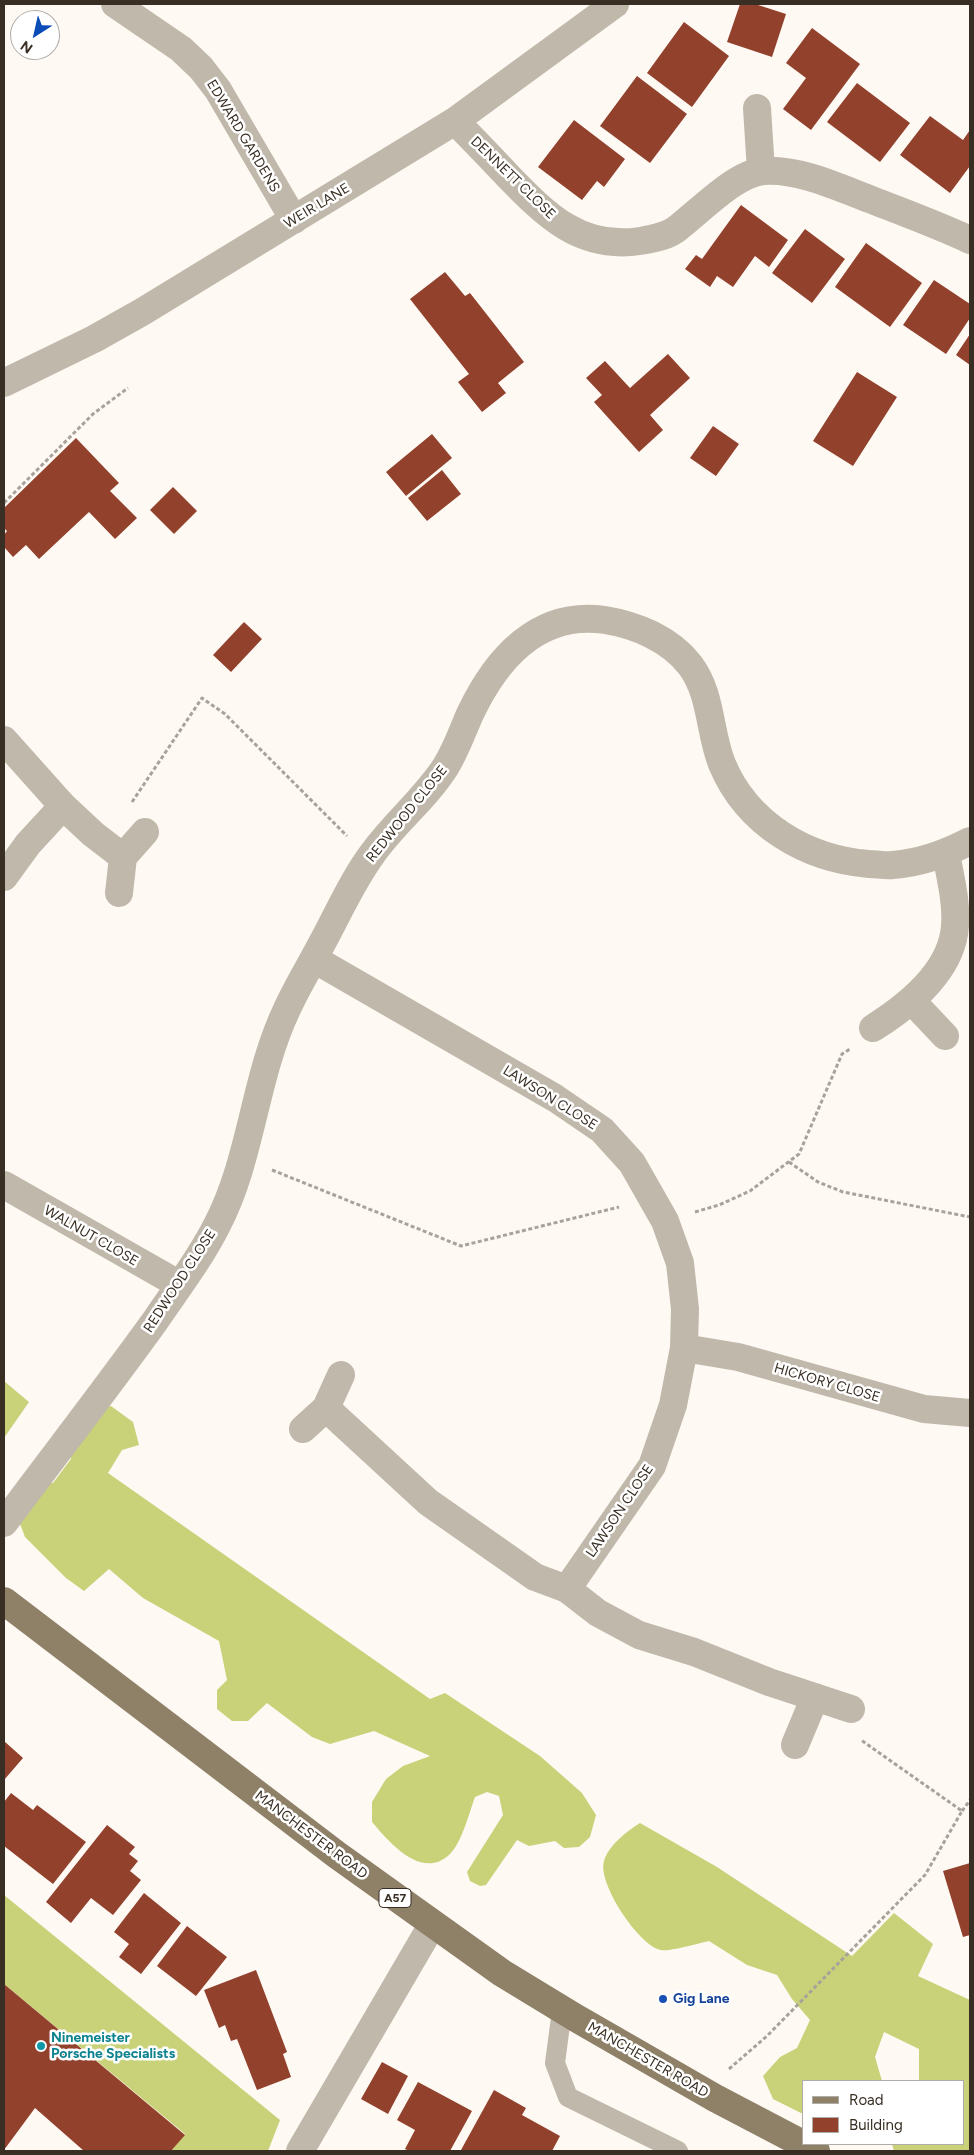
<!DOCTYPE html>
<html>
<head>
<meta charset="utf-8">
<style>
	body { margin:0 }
	#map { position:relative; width:974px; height:2155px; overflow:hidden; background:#fef9f3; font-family:Figtree,sans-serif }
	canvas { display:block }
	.frame { position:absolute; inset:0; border:5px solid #382e23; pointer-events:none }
	.legend { position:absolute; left:802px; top:2080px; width:162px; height:65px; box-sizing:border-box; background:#fff; border:1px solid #afaba7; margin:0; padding:6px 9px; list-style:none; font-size:15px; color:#382e23 }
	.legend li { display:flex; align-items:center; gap:10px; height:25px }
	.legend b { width:25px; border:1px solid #afaba7 }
	.north { position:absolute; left:10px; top:10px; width:50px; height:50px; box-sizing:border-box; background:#fff; border:1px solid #afaba7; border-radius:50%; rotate:215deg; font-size:14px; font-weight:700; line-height:20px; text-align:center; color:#382e23 }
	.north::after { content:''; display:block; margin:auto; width:18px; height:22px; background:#094cb7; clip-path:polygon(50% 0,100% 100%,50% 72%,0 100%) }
</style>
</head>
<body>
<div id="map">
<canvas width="974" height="2155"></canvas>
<div class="frame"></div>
<ul class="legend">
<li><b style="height:6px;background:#8f8068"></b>Road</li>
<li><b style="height:14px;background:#92412d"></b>Building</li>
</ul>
<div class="north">N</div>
</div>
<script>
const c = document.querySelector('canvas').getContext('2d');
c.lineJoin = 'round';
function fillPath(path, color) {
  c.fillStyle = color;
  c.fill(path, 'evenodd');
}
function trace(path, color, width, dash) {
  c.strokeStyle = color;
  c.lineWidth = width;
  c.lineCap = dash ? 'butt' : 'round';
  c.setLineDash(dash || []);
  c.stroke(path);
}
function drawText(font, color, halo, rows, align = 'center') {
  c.font = font + ' Figtree,sans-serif';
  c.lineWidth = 5;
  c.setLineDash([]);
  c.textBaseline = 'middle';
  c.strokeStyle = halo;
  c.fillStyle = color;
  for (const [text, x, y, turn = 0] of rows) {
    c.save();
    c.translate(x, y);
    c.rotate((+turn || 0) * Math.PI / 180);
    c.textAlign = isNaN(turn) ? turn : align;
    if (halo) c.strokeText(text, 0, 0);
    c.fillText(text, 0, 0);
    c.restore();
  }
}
fillPath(new Path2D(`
	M4,1381L29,1402L4,1438Z
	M111,1406L133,1422L139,1445L122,1450L108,1473L430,1699L445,1693L540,1756L582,1793L596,1815L590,1837L579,1847L564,1848L555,1841L529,1846L517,1840L486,1885L480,1886L470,1881L467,1872L503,1815L499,1796L487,1792L475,1797C469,1813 462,1842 450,1854C422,1881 390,1843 372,1822V1802L386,1779L403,1766L430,1756L374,1731L330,1744L312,1737L267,1703L248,1721H232L217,1709V1690L227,1680L219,1641L143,1598L109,1569L84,1591L66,1578L25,1537L17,1516L31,1480L53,1483L71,1459L69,1442L95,1410Z
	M640,1823L717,1867L852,1956L894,1913L933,1944L918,1976L970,2000V2151H894L892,2144H963V2081H919V2049L884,2032L875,2057L882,2081H803V2114L773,2099L763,2076L780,2057L797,2048L810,2020L792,1999L777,1975L747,1965L709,1941C699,1943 670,1952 661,1950C639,1946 597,1883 604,1861C609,1845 626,1832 640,1823Z
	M4,1895L280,2120L268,2151H171L185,2134L4,1984Z`), '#c9d278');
fillPath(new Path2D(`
	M740,4H755L786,14L772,57L727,42Z
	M684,22L729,56L692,107L647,73Z
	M812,28L860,64L811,130L783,109L806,78L786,63Z
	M637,76L687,114L650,163L600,126Z
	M857,83L910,123L880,162L827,122Z
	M930,116L963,140L970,130V166L950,193L900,155Z
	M574,120L625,159L604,187L597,181L582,200L538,167Z
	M741,205L788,240L769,267L755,256L733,287L717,276L710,287L685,269L696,255L702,259Z
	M805,229L845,259L812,303L772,273Z
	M866,243L922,283L890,327L835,287Z
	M445,272L465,296L470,293L524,362L498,383L506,393L482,412L458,382L469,374L410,299Z
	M934,280L970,304V318L946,354L903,325Z
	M970,334V365L956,355Z
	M668,354L690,378L650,415L663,430L639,452L594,402L602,395L586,378L605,361L630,388Z
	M857,372L897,397L853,466L813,441Z
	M713,426L739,444L716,476L690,458Z
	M432,434L452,458L406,496L386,472Z
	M76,438L119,483L110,491L137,518L115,539L89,512L39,559L26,545L13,557L4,547V535L7,531L4,528V508Z
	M442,470L461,494L427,521L408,498Z
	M173,487L197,511L174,534L150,510Z
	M244,622L262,639L231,672L213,655Z
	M4,1741L23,1758L4,1780Z
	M11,1793L33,1810L37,1805L86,1842L53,1884L4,1846V1802Z
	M107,1825L135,1847L129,1854L138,1861L130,1871L141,1880L113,1915L91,1898L71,1923L46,1902Z
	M970,1863V1935L963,1937L943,1871Z
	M144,1893L181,1923L141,1974L119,1957L129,1944L114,1932Z
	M187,1926L227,1957L196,1996L157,1966Z
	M256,1970L287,2052L283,2054L291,2077L257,2090L237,2039L231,2041L225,2025L219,2028L204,1990Z
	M4,1984L185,2135L171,2151H84L35,2108L4,2150Z
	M382,2062L408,2076L388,2114L361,2099Z
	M418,2082L472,2111L450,2151H409L405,2149L415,2130L397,2120Z
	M494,2090L526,2108L522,2115L560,2136L552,2151L461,2150Z`), '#92412d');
trace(new Path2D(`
	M4,503L93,414L128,388
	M132,802L202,698L225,714L347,836
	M789,1162L818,1182L843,1192L970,1217
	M272,1170L461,1246L619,1207
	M695,1212L719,1205L750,1191L799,1154L842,1054L850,1049
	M962,1811L970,1800
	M729,2069L767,2036L925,1875L962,1811L861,1740`), '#a9a29a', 3, [4, 2.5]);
trace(new Path2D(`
	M562,2010L555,2063L568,2097L678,2151`), '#c0b8aa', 20);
trace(new Path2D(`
	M115,4L181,49L201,68L218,90L294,220
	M757,108L761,171
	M455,121C473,139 490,157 508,176C546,215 580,250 640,241C653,239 669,236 679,227C701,210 735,174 763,171C798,168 840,188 872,200C905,213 938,225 970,240
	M4,383L94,339L142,312L455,121L615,4
	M4,740L63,806L93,834L123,857
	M4,877L28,844L63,806
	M119,893L123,857L145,832
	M314,959L555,1098L602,1130L632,1163L665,1221L680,1263L685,1309L684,1348L673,1405L652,1466L567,1589
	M911,1000L945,1036
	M873,1028C908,1006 952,971 955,926C957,902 950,877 946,853
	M4,1185L180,1285
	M684,1348L738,1357L924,1409L970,1413
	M326,1408L428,1502L535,1577L567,1589L598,1613L639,1635L694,1652L769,1682L851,1709
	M303,1429L326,1408L341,1375
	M4,1523C54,1456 106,1389 155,1321C176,1290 200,1259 217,1225C252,1158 254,1078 287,1009C297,987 310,966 321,945C338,914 352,881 373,853C395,822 426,798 446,766C456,750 462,732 470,714C496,659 538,610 605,620C636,625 670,639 690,665C712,694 709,732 722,764C747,824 806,859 869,864C877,864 885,866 893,865C920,863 947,853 970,841
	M795,1745L815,1697`), '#c0b8aa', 28);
trace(new Path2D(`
	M300,2151L432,1925`), '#c0b8aa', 28);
trace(new Path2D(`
	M4,1601L337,1855L502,1973L576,2018L715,2098L816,2151`), '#8f8068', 28);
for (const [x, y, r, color] of [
	[663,1999,5,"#1a4fb4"],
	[41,2046,5,"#0f9aa8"]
]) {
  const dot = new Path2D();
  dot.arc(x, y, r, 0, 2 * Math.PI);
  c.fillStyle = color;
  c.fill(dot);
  trace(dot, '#fff', 2);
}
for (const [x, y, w] of [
	[395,1898,32]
]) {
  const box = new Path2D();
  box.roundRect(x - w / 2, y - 9.5, w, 19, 4);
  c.fillStyle = '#fff';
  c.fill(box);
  trace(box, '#382e23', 1);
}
drawText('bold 12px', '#382e23', null, [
	["A57",395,1898]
]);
drawText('14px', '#382e23', '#fff', [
	["EDWARD GARDENS",243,136,59],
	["DENNETT CLOSE",513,178,44],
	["WEIR LANE",317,206,-31],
	["REDWOOD CLOSE",407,814,-51],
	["LAWSON CLOSE",550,1098,32],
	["WALNUT CLOSE",91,1236,30],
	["REDWOOD CLOSE",180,1281,-57],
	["HICKORY CLOSE",827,1383,16],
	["LAWSON CLOSE",620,1511,-56],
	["MANCHESTER ROAD",311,1835,37],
	["MANCHESTER ROAD",648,2060,30]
]);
drawText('bold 14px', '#164399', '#fff', [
	["Gig Lane",673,1999]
], 'left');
drawText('bold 14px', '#0d838f', '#fff', [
	["Ninemeister",51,2038],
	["Porsche Specialists",51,2054]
], 'left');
</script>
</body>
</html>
